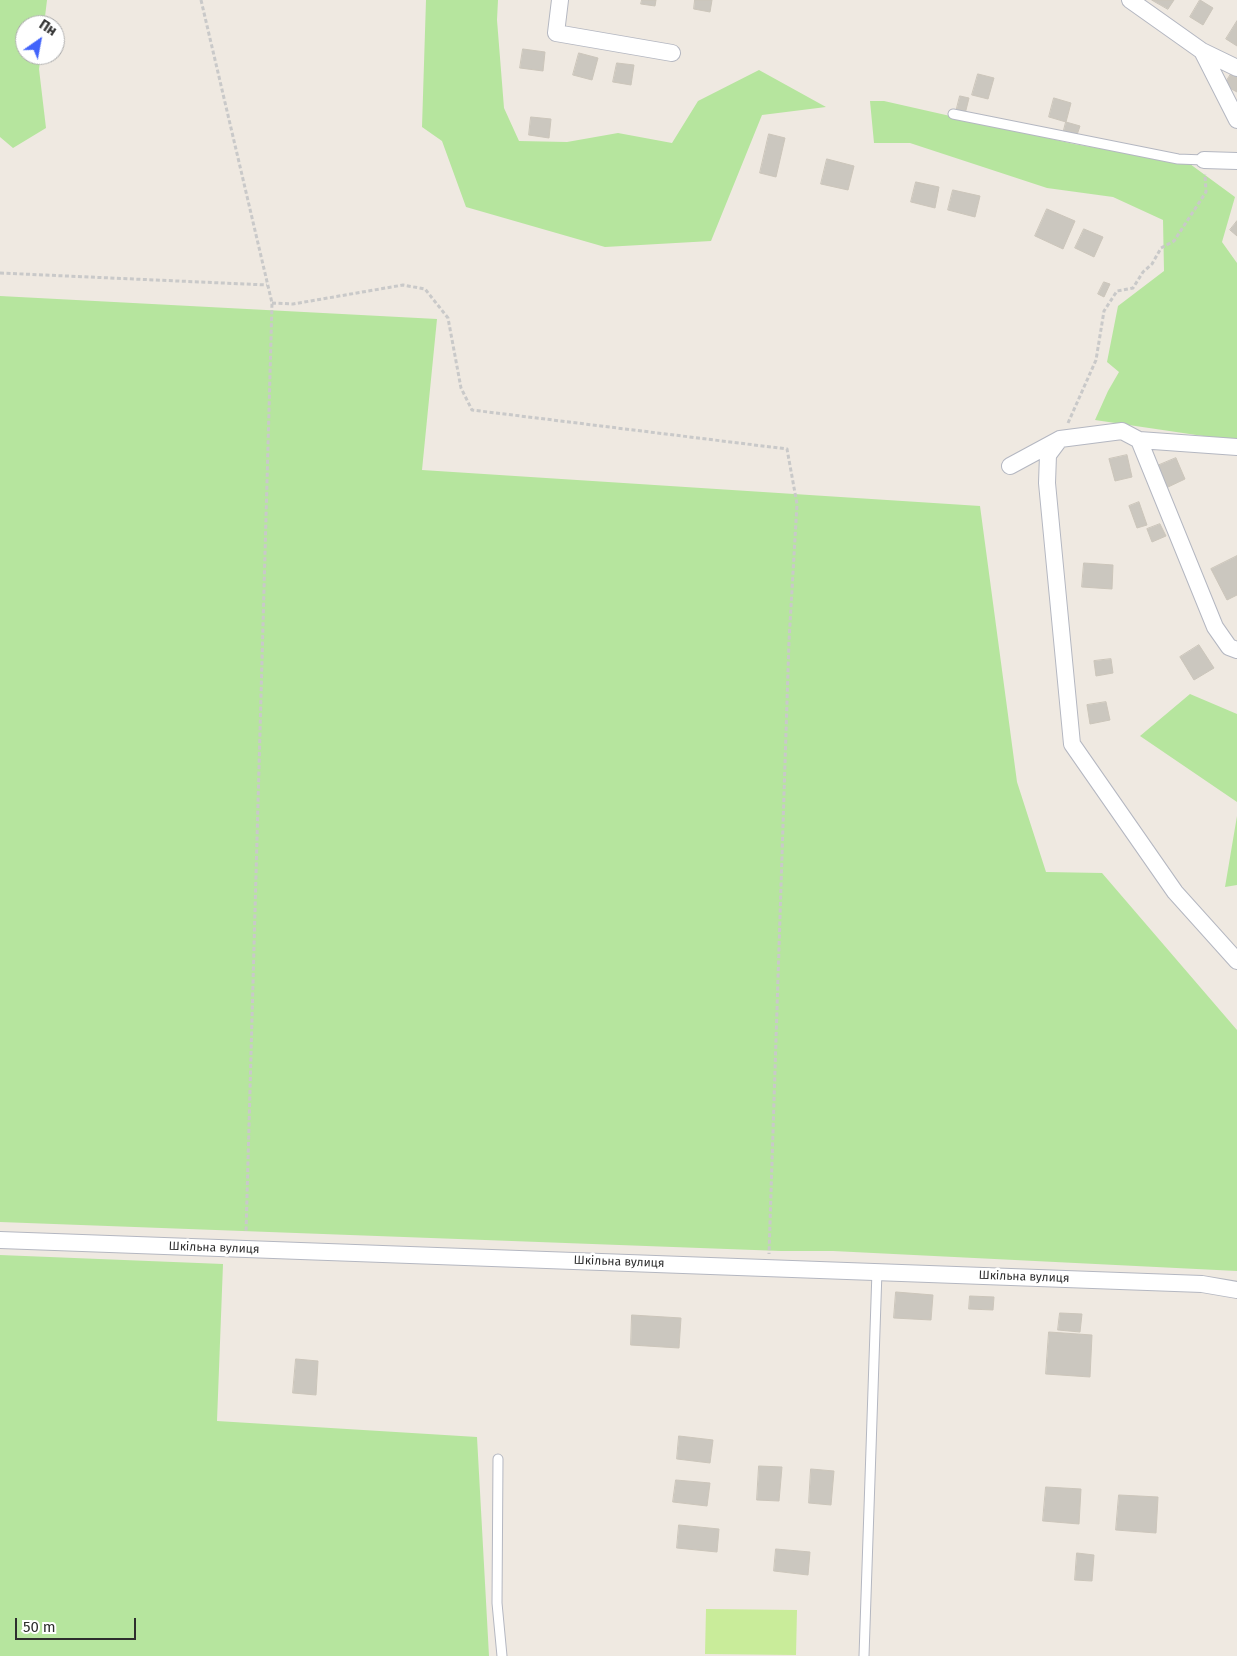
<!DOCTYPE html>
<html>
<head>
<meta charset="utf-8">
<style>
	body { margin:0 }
	#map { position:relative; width:1237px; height:1656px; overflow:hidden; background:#efe9e1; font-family:"Fira Sans",sans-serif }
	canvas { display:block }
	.north { position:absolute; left:15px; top:15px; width:50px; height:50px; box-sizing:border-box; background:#fff; border:1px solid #ababab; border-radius:50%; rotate:33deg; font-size:14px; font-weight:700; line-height:20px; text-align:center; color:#2e2e2e }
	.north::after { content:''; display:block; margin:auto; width:18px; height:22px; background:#4264fb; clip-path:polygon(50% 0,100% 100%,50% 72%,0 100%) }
	.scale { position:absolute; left:15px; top:1618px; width:121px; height:22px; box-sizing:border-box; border:2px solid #2e2e2e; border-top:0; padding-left:6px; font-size:15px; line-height:18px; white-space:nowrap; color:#2e2e2e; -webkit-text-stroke:4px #fff; paint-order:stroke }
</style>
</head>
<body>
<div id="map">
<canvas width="1237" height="1656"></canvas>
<div class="north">Пн</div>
<div class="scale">50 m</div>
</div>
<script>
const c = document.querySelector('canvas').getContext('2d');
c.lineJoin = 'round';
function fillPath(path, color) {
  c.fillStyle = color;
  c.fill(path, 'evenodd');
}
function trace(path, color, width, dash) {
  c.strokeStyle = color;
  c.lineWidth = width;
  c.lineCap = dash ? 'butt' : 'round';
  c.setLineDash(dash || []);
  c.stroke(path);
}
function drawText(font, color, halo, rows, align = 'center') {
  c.font = font + ' "Fira Sans",sans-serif';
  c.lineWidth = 5;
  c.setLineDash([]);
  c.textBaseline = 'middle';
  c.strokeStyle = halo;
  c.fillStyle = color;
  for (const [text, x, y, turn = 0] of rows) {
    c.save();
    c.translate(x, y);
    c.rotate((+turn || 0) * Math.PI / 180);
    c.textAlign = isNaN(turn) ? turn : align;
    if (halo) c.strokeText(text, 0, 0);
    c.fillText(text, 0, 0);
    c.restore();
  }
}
fillPath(new Path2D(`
	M0,0H47L44,25H25V55H41L39,69L46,128L13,148L0,137Z
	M426,0H498L497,20L504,108L519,141L567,142L618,133L672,143L698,101L759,70L826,107L762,115L711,241L605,247L466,207L442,141L422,127Z
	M870,101H884L1074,144L1190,164L1235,197L1222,242L1237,263V441L1095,420L1108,391L1119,372L1107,362L1118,306L1164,271L1163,220L1113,197L1047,188L910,143H874Z
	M0,296L437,319L422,470L980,506L1017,782L1046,872L1102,873L1237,1030V1271L833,1251H781L0,1222Z
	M1190,694L1237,714V802L1140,736Z
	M1237,816V885L1225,887Z
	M0,1255L223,1264L217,1421L477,1437L489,1656H0Z`), '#b6e59e');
fillPath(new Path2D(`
	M706,1609L797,1610L796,1655L705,1654Z`), '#c9ec9a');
const building = new Path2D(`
	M642,0H656L655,6L641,4Z
	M695,0H712L710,12L694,9Z
	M1152,0H1174L1168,9Z
	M1200,0L1213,8L1203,25L1190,17Z
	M1237,21V46L1226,39Z
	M523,49L545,52L543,71L520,68Z
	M579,53L598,58L592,80L573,75Z
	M617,63L634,65L631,85L613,82Z
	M978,74L994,78L988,99L972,95Z
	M1231,74L1237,77V92L1224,85Z
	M960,96L969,98L965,114L956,112Z
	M1054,98L1071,103L1066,122L1049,117Z
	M531,117L551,119L549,138L529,135Z
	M1066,122L1080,126L1076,138L1063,134Z
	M769,134L785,138L776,177L760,173Z
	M827,159L854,166L848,190L821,184Z
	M916,182L939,187L935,208L911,202Z
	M953,190L980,196L975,217L948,210Z
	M1047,209L1075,221L1063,249L1035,236Z
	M1237,221V236L1230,230Z
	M1084,229L1103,237L1094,257L1075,248Z
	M1104,282L1110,284L1104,297L1098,294Z
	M1127,455L1132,477L1115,481L1109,459Z
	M1176,458L1185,479L1166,488L1157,466Z
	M1139,502L1147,525L1137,528L1129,506Z
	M1160,524L1166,536L1152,542L1147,529Z
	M1237,556V595L1227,600L1211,569Z
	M1084,563L1113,565L1112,589L1082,587Z
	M1199,645L1214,668L1194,680L1180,657Z
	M1111,659L1113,673L1096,676L1094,661Z
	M1106,702L1110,720L1090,724L1087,705Z
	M896,1292L933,1295L931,1320L894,1318Z
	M970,1296L994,1297L993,1310L969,1309Z
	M1060,1313L1082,1314L1080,1332L1058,1330Z
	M632,1315L681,1318L679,1348L631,1345Z
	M1049,1332L1092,1335L1090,1377L1046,1374Z
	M296,1359L318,1361L316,1395L293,1393Z
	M679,1436L713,1440L710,1463L677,1459Z
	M759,1466L782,1467L779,1501L757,1500Z
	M811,1469L834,1471L831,1505L809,1503Z
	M676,1480L710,1483L707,1506L673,1502Z
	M1046,1487L1081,1489L1079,1524L1043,1521Z
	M1119,1495L1158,1497L1156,1533L1116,1530Z
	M679,1525L719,1529L717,1552L677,1548Z
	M776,1549L810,1552L808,1575L774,1571Z
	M1077,1553L1094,1555L1092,1581L1075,1580Z`);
fillPath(building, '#cbc7bf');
trace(building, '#cbc5ba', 1);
const lane = new Path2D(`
	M953,114L1178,159L1204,160
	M498,1459L497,1603L502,1656
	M864,1656L877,1271`);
const street = new Path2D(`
	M560,0L556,33L672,53
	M1130,0L1202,51L1237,120
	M1202,51L1237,68
	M1204,160L1237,161
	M1060,439L1048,455L1047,483L1072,744L1175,892L1237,961
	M1139,440L1237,447
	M1010,466L1060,439L1122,431L1139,440L1215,627L1229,647L1237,650
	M0,1240L1202,1284L1237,1290`);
trace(lane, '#b4b7c1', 11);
trace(street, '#b4b7c1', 18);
trace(new Path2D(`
	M201,0L272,303L246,1233
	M0,273L267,285
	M272,303L293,304L403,285L425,289L448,318L461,388L472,410L787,449L797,504L789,641L769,1254
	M1068,423L1096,360L1104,311L1117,291L1133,288L1143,272L1152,264L1161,248L1174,241L1206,192L1205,174`), '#c9c9c9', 3, [4, 2.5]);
trace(lane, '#fff', 9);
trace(street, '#fff', 16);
drawText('12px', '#2e2e2e', '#fff', [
	["Шкільна вулиця",214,1248,2],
	["Шкільна вулиця",619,1262,2],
	["Шкільна вулиця",1024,1277,2]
]);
</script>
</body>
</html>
